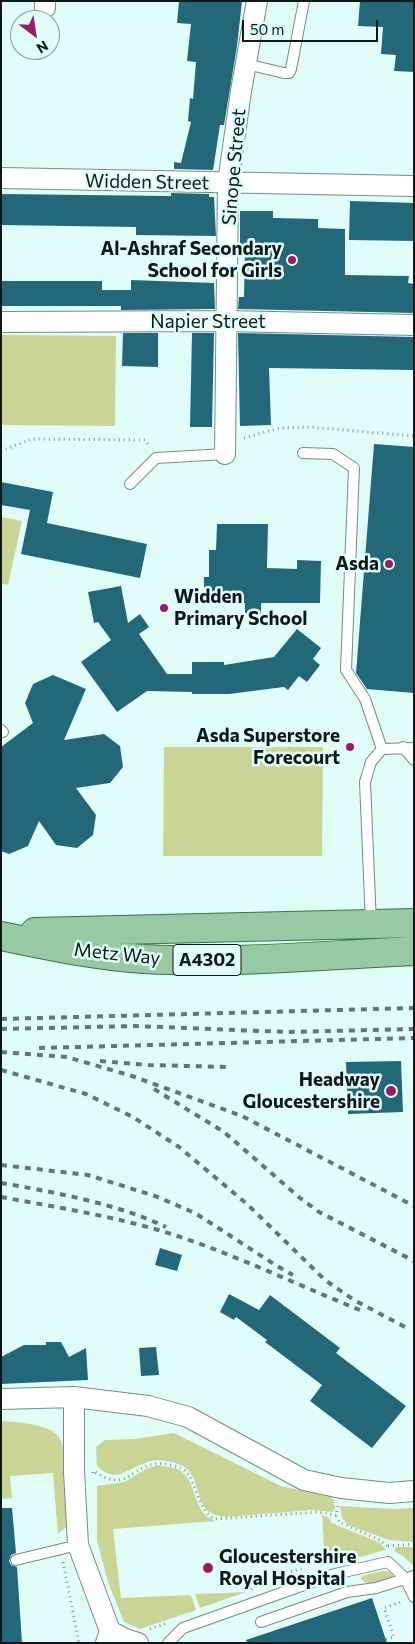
<!DOCTYPE html>
<html>
<head>
<meta charset="utf-8">
<style>
	body { margin:0 }
	#map { position:relative; width:415px; height:1644px; overflow:hidden; background:#e0fdf8; font-family:Commissioner,sans-serif }
	canvas { display:block }
	.frame { position:absolute; inset:0; border:2px solid #0e1816; pointer-events:none }
	.north { position:absolute; left:10px; top:10px; width:50px; height:50px; box-sizing:border-box; background:#e0fdf8; border:1px solid #8ca19e; border-radius:50%; rotate:149deg; font-size:14px; font-weight:700; line-height:20px; text-align:center; color:#0e1816 }
	.north::after { content:''; display:block; margin:auto; width:18px; height:22px; background:#a01966; clip-path:polygon(50% 0,100% 100%,50% 72%,0 100%) }
	.scale { position:absolute; left:242px; top:20px; width:136px; height:22px; box-sizing:border-box; border:2px solid #0e1816; border-top:0; padding-left:6px; font-size:15px; line-height:18px; white-space:nowrap; color:#0e1816; -webkit-text-stroke:4px #e0fdf8; paint-order:stroke }
</style>
</head>
<body>
<div id="map">
<canvas width="415" height="1644"></canvas>
<div class="frame"></div>
<div class="north">N</div>
<div class="scale">50 m</div>
</div>
<script>
const c = document.querySelector('canvas').getContext('2d');
c.lineJoin = 'round';
function fillPath(path, color) {
  c.fillStyle = color;
  c.fill(path, 'evenodd');
}
function trace(path, color, width, dash) {
  c.strokeStyle = color;
  c.lineWidth = width;
  c.lineCap = dash ? 'butt' : 'round';
  c.setLineDash(dash || []);
  c.stroke(path);
}
function drawText(font, color, halo, rows, align = 'center') {
  c.font = font + ' Commissioner,sans-serif';
  c.lineWidth = 5;
  c.setLineDash([]);
  c.textBaseline = 'middle';
  c.strokeStyle = halo;
  c.fillStyle = color;
  for (const [text, x, y, turn = 0] of rows) {
    c.save();
    c.translate(x, y);
    c.rotate((+turn || 0) * Math.PI / 180);
    c.textAlign = isNaN(turn) ? turn : align;
    if (halo) c.strokeText(text, 0, 0);
    c.fillText(text, 0, 0);
    c.restore();
  }
}
fillPath(new Path2D(`
	M1,335L116,336L115,426L1,425Z
	M1,517L22,521L8,585L1,583Z
	M164,747H323L322,856H163Z
	M1,1421C16,1422 47,1424 57,1435C70,1447 65,1508 66,1527L58,1534L53,1473L10,1476L12,1498L1,1499Z
	M174,1433L281,1486L331,1497L334,1500L335,1508L333,1512L312,1510L226,1517C186,1514 209,1472 175,1463C165,1460 155,1459 145,1463C125,1470 116,1484 97,1466L96,1447L105,1440L134,1439Z
	M159,1465C165,1467 176,1467 181,1471C198,1483 191,1511 215,1521L113,1529L121,1598L191,1595L196,1610L140,1629L124,1622L108,1582L97,1541V1486L124,1482L148,1468Z
	M340,1506L394,1509L414,1508V1542L389,1540L348,1525L342,1518Z
	M322,1515L328,1517L332,1523L380,1543L386,1550L337,1563L325,1561Z
	M396,1547H414V1566L403,1556L394,1551Z
	M382,1571C389,1571 392,1572 395,1579C383,1582 371,1588 361,1579L362,1576Z
	M246,1592L200,1608L195,1594Z`), '#cad595');
fillPath(new Path2D(`
	M179,1H242L237,46L224,125H220L213,170L174,169V162L181,163L191,122L188,121L190,98L193,99L196,62L187,61L191,24L177,23Z
	M360,1H414V72L394,71L396,55L381,54L383,27L358,26Z
	M171,193L209,194V197H214L216,236L136,235V227L1,225V194L171,196Z
	M350,201L414,203V241L349,240Z
	M240,211H273V218L318,219V228L345,229V275L409,276L408,283L414,284V313L238,309L239,297H244L245,253H240Z
	M131,280L214,283L215,309L121,310V306H1V281H102V290H131Z
	M123,333H158V367L122,366Z
	M192,333H214L212,427H190Z
	M238,333L414,337V370L269,368L271,425L240,426Z
	M374,444L414,447V693L367,689L356,673Z
	M1,482L53,492L47,523L147,544L140,578L21,554L30,510L1,505Z
	M217,524H268L267,568L297,569V560L321,561L320,603H261V615H245V603L204,602V577H209V550H216Z
	M121,586L128,623L140,614L149,627L139,634L167,674H192V662H224V665L274,657L297,629L321,648L313,659L320,665L307,682L299,676L288,690L284,687L229,694H192V692L147,691L117,712L81,662L111,640L98,622L94,623L88,592Z
	M53,675L86,689L64,740L104,734L120,746L123,767L110,783L76,788L96,815L93,835L77,848L56,845L39,821L28,846L9,854L1,851V747L33,723L25,703L33,684Z
	M401,1061L403,1112L348,1114L346,1062Z
	M160,1248L182,1255L177,1271L155,1265Z
	M229,1294L259,1310L270,1295L340,1348L336,1353L406,1406L372,1448L310,1401L322,1385L265,1342L267,1340L236,1317L234,1320L220,1312Z
	M46,1342H61L69,1357L86,1348L88,1380L1,1384V1357L24,1345H46Z
	M156,1347L159,1375L141,1376L139,1348Z
	M1,1508H12L16,1553L11,1555L9,1561L11,1565L17,1567L22,1643H1Z
	M372,1598L387,1643H247L246,1640Z`), '#236879');
const service = new Path2D(`
	M246,64L284,73H289L291,69L304,1
	M303,453L333,454L354,468L346,670L365,699L382,749
	M130,484L156,458L225,454
	M1,730L3,732
	M403,747L414,760
	M371,924L365,782L371,762L382,749L414,748
	M16,1560L78,1545
	M261,1622L347,1592L376,1588L414,1576
	M168,1643L183,1628L335,1574L388,1562L405,1578L414,1597`);
const minor = new Path2D(`
	M45,8V1
	M1,178L414,186
	M1,322L226,321L414,325
	M225,454L228,183L241,91L257,1
	M74,1397V1471L78,1545L110,1631
	M1,1399L74,1397L148,1406L188,1417L304,1480L341,1488L389,1493L414,1491
	M106,1643L110,1631L125,1639L138,1643`);
const primary = new Path2D(`
	M35,932L414,923
	M1,936C49,946 95,956 144,959C234,964 324,955 414,951`);
trace(service, '#738c88', 12);
trace(minor, '#738c88', 22);
trace(primary, '#3a744a', 30);
trace(new Path2D(`
	M244,438L280,428L310,427L414,436
	M1,451L32,439L145,440L149,446
	M93,1473V1471C99,1474 108,1480 115,1480C131,1482 140,1460 166,1464C170,1465 177,1466 181,1468C197,1476 194,1505 214,1519L319,1512L336,1515
	M338,1506L336,1515L339,1522L380,1540L389,1548
	M388,1546L414,1544
	M63,1562L79,1643
	M251,1589L261,1579L305,1568
	M150,1629L168,1623
	M386,1639L394,1637L384,1608L401,1602`), '#839894', 3, [1, 4]);
trace(service, '#fff', 10);
trace(minor, '#fff', 20);
trace(primary, '#97caa3', 28);
trace(new Path2D(`
	M1,1019L414,1008
	M1,1029L135,1026L287,1032L414,1029
	M39,1048L414,1038
	M1,1052L67,1057L132,1076L242,1116L414,1206
	M100,1061L148,1065L227,1067
	M1,1070L86,1094L133,1117L179,1147L247,1204L325,1280L354,1300L405,1327
	M154,1089L224,1132L300,1198L319,1212L414,1261
	M1,1165L88,1175L155,1196L195,1213L277,1266L293,1275
	M1,1183C54,1192 118,1204 166,1227
	M1,1197C56,1207 112,1216 165,1232C232,1253 295,1284 360,1310`), '#657774', 4, [6, 6]);
for (const [x, y, r, color] of [
	[292,260,5,"#a01966"],
	[389,564,5,"#a01966"],
	[164,608,5,"#a01966"],
	[350,747,5,"#a01966"],
	[391,1091,6,"#a01966"],
	[208,1568,6,"#a01966"]
]) {
  const dot = new Path2D();
  dot.arc(x, y, r, 0, 2 * Math.PI);
  c.fillStyle = color;
  c.fill(dot);
  trace(dot, '#e0fdf8', 2);
}
for (const [x, y, w] of [
	[207,960,68]
]) {
  const box = new Path2D();
  box.roundRect(x - w / 2, y - 15.5, w, 31, 4);
  c.fillStyle = '#e0fdf8';
  c.fill(box);
  trace(box, '#0e1816', 1);
}
drawText('bold 18px', '#0e1816', null, [
	["A4302",207,960]
]);
drawText('19px', '#0e1816', '#e0fdf8', [
	["Sinope Street",234,167,-85],
	["Widden Street",147,182,1],
	["Napier Street",208,322],
	["Metz Way",117,954,6]
]);
drawText('bold 19px', '#0e1816', '#e0fdf8', [
	["Al-Ashraf Secondary",282,249],
	["School for Girls",282,271],
	["Asda",379,564],
	["Widden",174,597,"left"],
	["Primary School",174,619,"left"],
	["Asda Superstore",340,736],
	["Forecourt",340,758],
	["Headway",380,1080],
	["Gloucestershire",380,1102],
	["Gloucestershire",219,1557,"left"],
	["Royal Hospital",219,1579,"left"]
], 'right');
</script>
</body>
</html>
